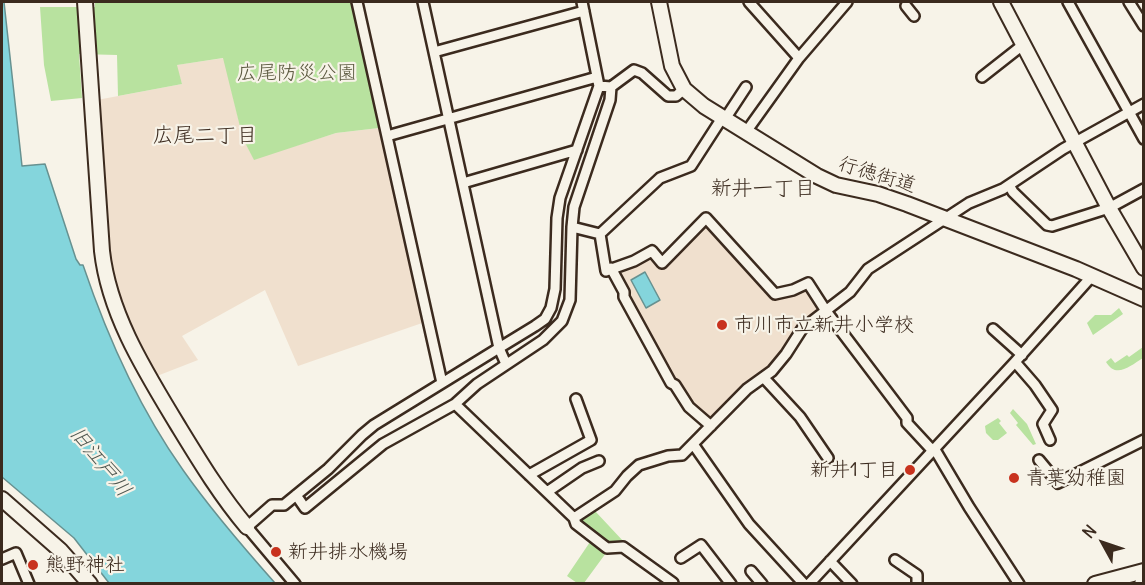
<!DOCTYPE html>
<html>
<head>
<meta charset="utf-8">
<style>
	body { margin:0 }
	#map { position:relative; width:1145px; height:585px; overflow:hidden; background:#f7f3e8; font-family:Delius,sans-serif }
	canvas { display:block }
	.frame { position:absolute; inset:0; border:3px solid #3b2a1e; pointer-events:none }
	.north { position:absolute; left:1073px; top:513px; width:60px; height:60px; -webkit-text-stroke:4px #f7f3e8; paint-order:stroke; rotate:310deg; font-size:16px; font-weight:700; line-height:24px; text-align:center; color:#3b2a1e }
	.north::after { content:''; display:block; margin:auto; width:21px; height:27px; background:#3b2a1e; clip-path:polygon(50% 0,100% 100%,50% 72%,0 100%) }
</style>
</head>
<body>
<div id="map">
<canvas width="1145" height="585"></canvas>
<div class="frame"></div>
<div class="north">N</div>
</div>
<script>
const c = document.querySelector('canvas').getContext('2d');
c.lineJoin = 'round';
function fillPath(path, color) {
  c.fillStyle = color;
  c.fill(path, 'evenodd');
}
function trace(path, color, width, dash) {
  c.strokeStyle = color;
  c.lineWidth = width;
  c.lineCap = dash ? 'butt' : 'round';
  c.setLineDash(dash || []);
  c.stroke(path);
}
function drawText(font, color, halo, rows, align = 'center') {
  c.font = font + ' Delius,"Klee One",sans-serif';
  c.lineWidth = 4.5;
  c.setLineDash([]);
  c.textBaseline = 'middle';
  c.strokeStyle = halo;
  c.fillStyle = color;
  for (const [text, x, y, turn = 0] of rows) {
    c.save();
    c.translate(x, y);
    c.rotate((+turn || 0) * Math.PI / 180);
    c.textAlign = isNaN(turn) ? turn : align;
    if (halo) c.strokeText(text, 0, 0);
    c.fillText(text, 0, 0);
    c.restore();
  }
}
fillPath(new Path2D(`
	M224,58L243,139L254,159L336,133L379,128L425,322L298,366L265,290L182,336L198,360L157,376L126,316L111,275L106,236L97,100L182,84L176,65Z
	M705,226L708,227L775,299L806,288L809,290L819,308L818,312L795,330L786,347L769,368L712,420L708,421L691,406L673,380L627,296L629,291L617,273L619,270L652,256L662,267Z`), '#f0e0ce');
fillPath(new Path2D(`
	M95,2H353L379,128L336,133L254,160L243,139L223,58L177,65L182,84L118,96L117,55L79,54L82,98L51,101L44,65L40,7H95Z
	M1119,308L1123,314L1093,335L1087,323L1095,315H1111Z
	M1143,347V358C1130,366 1116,379 1106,362L1111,358L1115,363L1127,355L1129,357Z
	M1013,409L1027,424L1036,444L1033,445L1016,425L1018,423L1010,413Z
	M998,418L1001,421L999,423L1007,433L998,440H993L986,433L985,426Z
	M595,511L624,542L608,543L579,523Z
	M590,542L606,553L584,583H577L567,576Z`), '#b8e29f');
const water = new Path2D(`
	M2,2H4L22,166L45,164L76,259L80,265H83C107,336 139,408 183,470C211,510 243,547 275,583H109L74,538L2,477Z
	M645,272L660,300L646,308L631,280Z`);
fillPath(water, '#84d5dc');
trace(water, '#679190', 1.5);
const street = new Path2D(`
	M357,2L442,383
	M582,2L599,86L611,87L634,70L642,73L668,96H676L684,89
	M749,2L799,58
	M1068,2L1144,139
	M1129,2L1144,26
	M906,6L914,16
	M434,52L584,11
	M982,77L1024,44
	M725,119L746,87
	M746,132L799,58L847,2
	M387,136L597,77
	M463,183L577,150
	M1009,185L1013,192L1047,225L1052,226L1109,208L1144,189
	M572,227L600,234L660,178L691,166L722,118
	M600,234L606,271L634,261L652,251L662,263L706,218L775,294L793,290L808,283L826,311L907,418V423L932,450
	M611,268L624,292V297L671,383L675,385L689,407L711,426
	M993,329L1022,355
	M1015,362L1035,385L1052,410L1043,424L1050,440
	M506,364L499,348L535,326L545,319L551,308L555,289L557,218L560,198L599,86
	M764,378L800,417L828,458
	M455,404L477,384L543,340L562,321L570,300L572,227L574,207L610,100L611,87
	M693,444L749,524L804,584
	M934,448L969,507L1019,584
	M1039,460L1058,483L1144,440
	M529,475L591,440L576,399
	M547,492L582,468L599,461
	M296,495L305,508L383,444L455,404L574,518L615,491L627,476L639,465L668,456L682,455L747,389L772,371L786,354L802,329L850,292L868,269L969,203L1003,189L1063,149L1144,104
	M574,518L576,524L607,548L623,547L673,583
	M681,558L701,545L731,584
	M2,559L16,553L29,584
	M895,560L917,575V584
	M830,561L852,584
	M751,571L762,584
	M295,584L247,527L272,505H284L328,469L362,435L374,425L499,348L423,2
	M809,584L1015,362L1092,276`);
const secondary = new Path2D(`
	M85,2L102,251C109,314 145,371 177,424C199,460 220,495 247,527
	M659,2L672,66L684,89L704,106L817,176L836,185L878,194L907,204L1076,269L1144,299
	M1001,2L1109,208L1144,268
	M2,499L60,550L90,584
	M1095,584L1144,571
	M1142,584L1144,583`);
trace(street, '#3b2a1e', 14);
trace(secondary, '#3b2a1e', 18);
trace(street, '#f7f3e8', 9);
trace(secondary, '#f7f3e8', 14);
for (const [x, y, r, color] of [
	[722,325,6,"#c8321e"],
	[910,470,6,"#c8321e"],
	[1014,478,6,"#c8321e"],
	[276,552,6,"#c8321e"],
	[33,565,6,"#c8321e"]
]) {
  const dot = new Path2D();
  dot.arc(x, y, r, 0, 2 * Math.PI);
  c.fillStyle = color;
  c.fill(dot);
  trace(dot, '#f7f3e8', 2);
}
drawText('20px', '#5a583e', '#f7f3e8', [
	["広尾防災公園",297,73]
]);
drawText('20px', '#3b2a1e', '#f7f3e8', [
	["行徳街道",877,175,17]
]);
drawText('20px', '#3b2a1e', '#f7f3e8', [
	["市川市立新井小学校",734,325],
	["新井1丁目",898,470,"right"],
	["青葉幼稚園",1026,478],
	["新井排水機場",288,552],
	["熊野神社",45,565]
], 'left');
drawText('21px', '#3b2a1e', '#f7f3e8', [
	["広尾二丁目",205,136],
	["新井一丁目",763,189]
]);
drawText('italic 21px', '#4d554e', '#f7f3e8', [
	["旧江戸川",100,462,51]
]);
</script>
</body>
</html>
